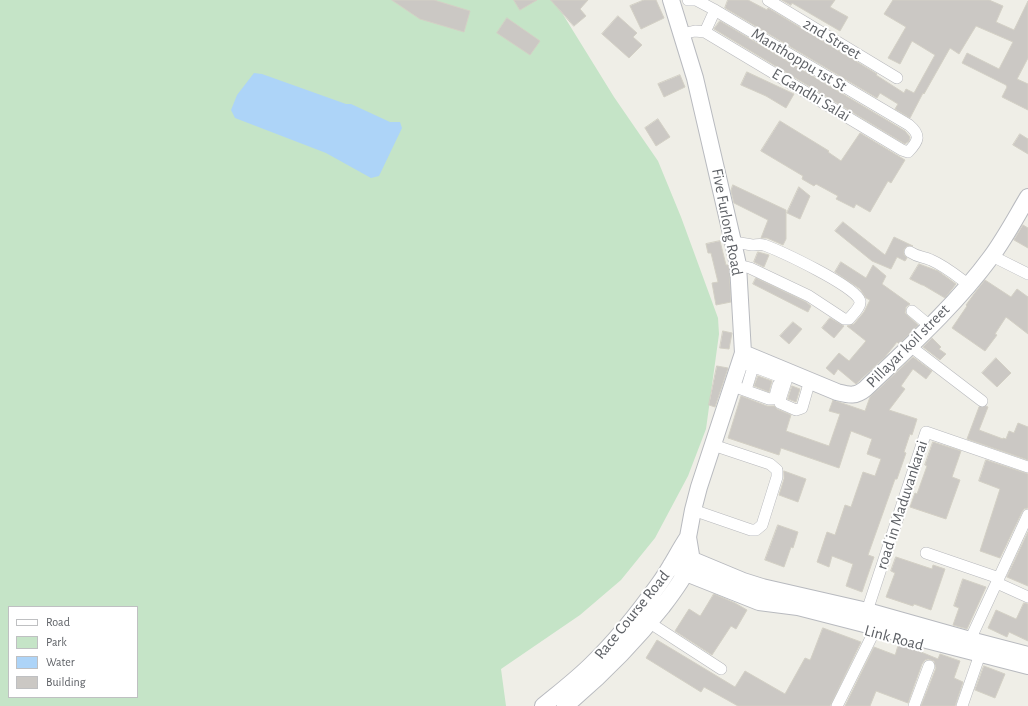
<!DOCTYPE html>
<html>
<head>
<meta charset="utf-8">
<style>
	body { margin:0 }
	#map { position:relative; width:1028px; height:706px; overflow:hidden; background:#efeee7; font-family:"Alegreya Sans",sans-serif }
	canvas { display:block }
	.legend { position:absolute; left:8px; top:606px; width:130px; height:92px; box-sizing:border-box; background:#fff; border:1px solid #bfc0c2; margin:0; padding:5px 7px; list-style:none; font-size:12px; color:#5e6166 }
	.legend li { display:flex; align-items:center; gap:8px; height:20px }
	.legend b { width:20px; border:1px solid #bfc0c2 }
</style>
</head>
<body>
<div id="map">
<canvas width="1028" height="706"></canvas>
<ul class="legend">
<li><b style="height:5px;background:#fff"></b>Road</li>
<li><b style="height:11px;background:#c5e4c7"></b>Park</li>
<li><b style="height:11px;background:#add4f8"></b>Water</li>
<li><b style="height:11px;background:#cbc8c4"></b>Building</li>
</ul>
</div>
<script>
const c = document.querySelector('canvas').getContext('2d');
c.lineJoin = 'round';
function fillPath(path, color) {
  c.fillStyle = color;
  c.fill(path, 'evenodd');
}
function trace(path, color, width, dash) {
  c.strokeStyle = color;
  c.lineWidth = width;
  c.lineCap = dash ? 'butt' : 'round';
  c.setLineDash(dash || []);
  c.stroke(path);
}
function drawText(font, color, halo, rows, align = 'center') {
  c.font = font + ' "Alegreya Sans",sans-serif';
  c.lineWidth = 4;
  c.setLineDash([]);
  c.textBaseline = 'middle';
  c.strokeStyle = halo;
  c.fillStyle = color;
  for (const [text, x, y, turn = 0] of rows) {
    c.save();
    c.translate(x, y);
    c.rotate((+turn || 0) * Math.PI / 180);
    c.textAlign = isNaN(turn) ? turn : align;
    if (halo) c.strokeText(text, 0, 0);
    c.fillText(text, 0, 0);
    c.restore();
  }
}
fillPath(new Path2D(`
	M0,0H554L614,97L658,161L681,217L718,318L719,334L706,429L688,476L655,538L621,580L580,615L501,669L506,706H0ZM9,607H137V697H9Z`), '#c5e4c7');
fillPath(new Path2D(`
	M254,73L262,74L346,104H351L390,122H400L402,128L379,176L371,178L326,153L235,118L231,110L237,95Z`), '#add4f8');
const building = new Path2D(`
	M392,0H434L470,11L464,32L420,19Z
	M514,0H537L520,10Z
	M551,0H588L580,9L586,16L574,26Z
	M644,0H656L664,18L641,29L630,6Z
	M728,0H748L767,10L768,8L877,74L876,75L904,93L906,89L914,93L935,55L912,41L900,64L888,58L906,27L884,14L893,0H989L1003,6L996,22L1014,30L1028,1V58L1017,79L1028,84V110L1002,97L1007,87L1006,85L962,63L967,53L999,69L1013,42L976,26L959,54L950,48L924,94L923,93L910,118L895,109L898,104L880,93L877,98L725,8Z
	M782,0H835L830,7L848,17L840,31L792,3L791,5Z
	M618,16L637,33L633,37L642,45L629,58L602,34Z
	M507,18L540,41L530,55L497,33Z
	M720,21L905,131L910,137L909,141L905,144L714,29Z
	M747,72L794,94L786,108L766,96L741,85Z
	M680,75L685,87L664,97L658,84Z
	M658,119L670,137L656,146L645,128Z
	M780,121L829,151L828,152L841,161L860,133L905,160L891,183L888,181L870,212L856,204L854,208L836,199L838,196L816,184L814,186L802,179L803,176L761,151Z
	M1020,134L1028,139V154L1013,145Z
	M733,185L786,210V239L783,245L767,238H761L768,220L734,203L731,191Z
	M799,187L810,196L800,219L787,213Z
	M843,222L885,255L894,237L913,246H907L904,249V255L907,258L905,261L897,257L891,269L872,261L835,231Z
	M1023,225L1028,228V248L1014,240Z
	M720,241L726,265H728L729,266L731,302L716,305L712,283L718,282L711,253H708L706,244Z
	M758,252L769,255L764,267L754,262Z
	M841,262L866,278L873,265L886,276L882,284L910,304L906,307L905,313L918,325L899,344L897,342L885,357L856,384L838,369L834,375L826,368L839,353L849,361L866,341L847,326L854,324L864,312L870,300L866,298L860,289L835,272Z
	M919,264L938,271L956,284L945,298L923,285H922L910,279Z
	M756,278L806,302L811,306L808,312L753,284Z
	M985,280L1011,297L1017,289L1028,297V334L1006,317L995,334L997,335L985,351L952,328L967,306L966,305L974,294Z
	M830,318L844,326L834,338L822,328Z
	M793,322L802,329L789,344L780,336Z
	M723,331L732,333L729,349L720,348Z
	M932,338L941,347L939,349L946,354L940,360L923,347Z
	M913,357L932,371L926,379L913,369L901,386L905,389L889,410L917,419L912,435L910,434L904,452L906,453L897,479H895L868,555L874,557L862,592L846,586L853,564L832,556L829,567L817,562L827,532L835,535L845,505L851,507L863,472L875,476L881,459L867,454L872,439L851,431L839,468L781,448L779,455L728,438L741,396L767,406H774L777,409L791,415L786,431L829,446L840,414L829,411L833,400L865,411L870,397Z
	M996,358L1011,373L997,387L982,373Z
	M717,366L728,368L715,407L709,405Z
	M758,376L772,381L769,392L754,386Z
	M792,386L800,389L796,402L788,399Z
	M986,406L988,407L979,430L1003,439V438L1006,439L1009,431L1014,433L1018,423L1028,427V460L967,439L979,407Z
	M933,442L961,451L952,477L960,480L946,519L910,507L915,493L917,494L927,466L925,465Z
	M986,460L1028,474V508L1024,509L1022,512L1000,558L980,551L1000,489L979,481Z
	M784,471L806,479L798,502L779,495L784,479Z
	M778,525L798,532L793,548L791,547L784,567L765,560Z
	M1028,532V586L1007,577Z
	M896,557L932,569L933,565L945,569L931,610L914,604L913,606L886,597L895,573L891,571Z
	M963,579L986,587L967,629L953,625L959,608L954,606Z
	M714,594L735,603L747,610L736,629L731,626L712,655L675,631L689,609L700,616Z
	M1024,603L1028,604V641L1009,632L1007,637L988,628L996,610L1016,619Z
	M823,628L861,642L830,706H738L704,687L701,692L646,658L657,640L735,687L745,671L785,694L805,658L810,660Z
	M899,643L938,659L940,654L960,661L954,678L963,682L955,706H921L936,668L934,661L928,659L925,660L922,664L908,703L876,691L870,706H845L874,647L895,655Z
	M984,666L1005,674L995,698L975,690Z`);
fillPath(building, '#cbc8c4');
trace(building, '#d3d0c5', 1);
const street = new Path2D(`
	M768,0L897,78
	M705,32L715,10
	M682,34L695,31L705,32L902,150L908,152C919,141 921,135 909,125L713,9L696,0H688
	M733,242C740,243 746,244 752,245C756,245 760,244 764,245C780,251 856,286 860,301C861,307 853,314 849,319H844L809,296L750,268L738,265
	M910,252C919,258 923,256 931,260C945,266 957,276 969,285
	M992,256L1028,274
	M912,311L930,326
	M910,346L982,401
	M741,362L781,377
	M789,372L780,400V403L796,410L802,408L810,380
	M733,386L769,399H772L775,396L778,385
	M746,390L753,367
	M693,510L751,530H756L762,525L777,477V470L770,464L713,445
	M926,553L999,578
	M997,583L1028,597
	M867,611L926,432L1028,467
	M650,623L721,669
	M970,640L1028,515
	M837,706L874,632
	M914,706L929,666
	M962,706L978,660`);
const secondary = new Path2D(`
	M671,0L695,78L733,242L738,265L743,353L699,487L693,510L688,537L692,561
	M743,353L837,392C849,395 855,397 865,389C909,347 955,306 991,257C1005,238 1016,217 1028,197
	M683,556L743,581L762,587L770,592
	M671,565L686,573L759,602L798,607L1028,666
	M762,587L867,611L970,640L1028,655
	M543,706C560,692 577,679 592,664C617,640 639,612 659,584C670,569 678,552 688,537
	M565,706C601,676 633,644 662,607C672,594 683,580 690,564`);
trace(street, '#b7b8bc', 12);
trace(secondary, '#b8babf', 18);
trace(street, '#fff', 11);
trace(secondary, '#fff', 16);
drawText('16px', '#5e6166', '#fff', [
	["2nd Street",832,39,31],
	["Manthoppu 1st St",799,60,31],
	["E Gandhi Salai",811,95,31],
	["Five Furlong Road",727,222,79],
	["Pillayar koil street",908,346,-45],
	["road in Maduvankarai",902,505,-72],
	["Race Course Road",632,615,-51],
	["Link Road",894,638,15]
]);
</script>
</body>
</html>
